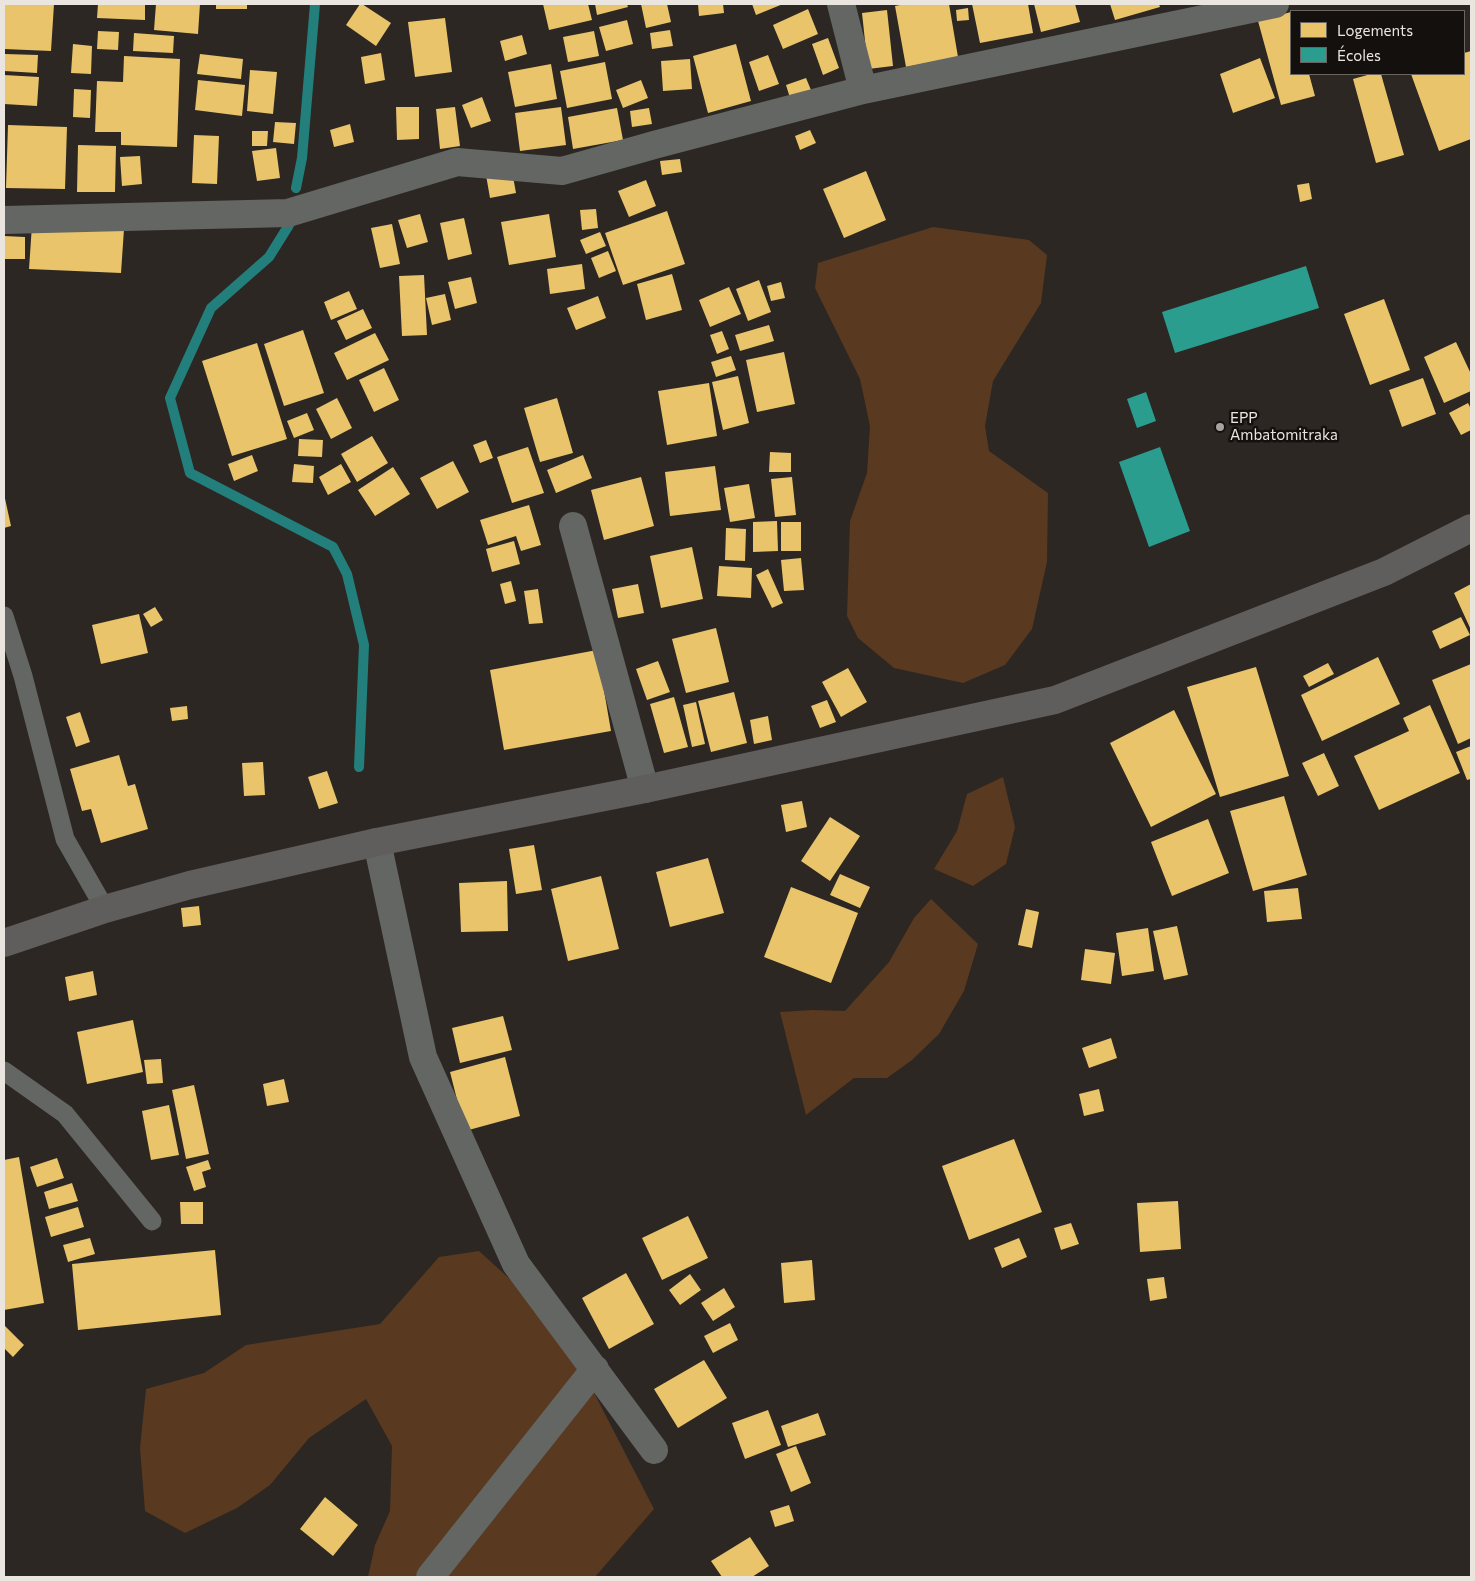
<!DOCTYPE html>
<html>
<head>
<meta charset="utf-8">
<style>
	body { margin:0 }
	#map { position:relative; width:1475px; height:1581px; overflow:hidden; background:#2c2722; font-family:Commissioner,sans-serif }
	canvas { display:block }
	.frame { position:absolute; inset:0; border:5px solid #ebe5e0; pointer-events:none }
	.legend { position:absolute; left:1290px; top:10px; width:175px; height:65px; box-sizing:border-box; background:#14100d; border:1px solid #6a6561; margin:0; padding:6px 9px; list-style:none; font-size:15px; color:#ebe5e0 }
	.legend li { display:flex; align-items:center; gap:10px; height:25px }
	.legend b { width:25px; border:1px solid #6a6561 }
</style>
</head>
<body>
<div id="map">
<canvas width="1475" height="1581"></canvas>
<div class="frame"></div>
<ul class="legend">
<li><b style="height:14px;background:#e9c46a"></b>Logements</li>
<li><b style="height:14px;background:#2a9d8f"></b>Écoles</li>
</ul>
</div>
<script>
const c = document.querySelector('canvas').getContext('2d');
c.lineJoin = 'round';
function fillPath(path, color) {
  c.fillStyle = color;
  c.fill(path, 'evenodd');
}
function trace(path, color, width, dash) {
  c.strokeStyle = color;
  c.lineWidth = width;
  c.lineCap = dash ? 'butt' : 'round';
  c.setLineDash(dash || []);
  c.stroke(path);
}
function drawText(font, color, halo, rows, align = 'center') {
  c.font = font + ' Commissioner,sans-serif';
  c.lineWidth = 5;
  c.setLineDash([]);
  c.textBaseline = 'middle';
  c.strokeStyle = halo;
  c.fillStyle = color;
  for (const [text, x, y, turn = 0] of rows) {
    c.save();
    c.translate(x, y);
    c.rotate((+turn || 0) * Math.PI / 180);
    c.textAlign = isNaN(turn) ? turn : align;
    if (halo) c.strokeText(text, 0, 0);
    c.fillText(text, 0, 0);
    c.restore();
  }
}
fillPath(new Path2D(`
	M933,227L1029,240L1047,255L1041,303L993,381L985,426L989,451L1048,493L1047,562L1032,629L1005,665L963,683L894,668L858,638L847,616L850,521L867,473L870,426L860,379L815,288L818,263Z
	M1003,777L1015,827L1006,864L973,886L934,869L957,831L967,794Z
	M931,899L978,944L964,991L939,1034L912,1060L887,1078H854L806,1115L780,1012L813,1010L845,1011L889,962L914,918Z
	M479,1251L558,1323L654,1509L595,1577H368L375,1545L390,1511L392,1446L366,1399L309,1438L270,1485L237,1508L185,1533L145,1511L140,1448L146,1389L204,1373L246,1345L380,1324L439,1257Z`), '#59391f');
fillPath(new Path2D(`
	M4,4H54L51,51L4,49Z
	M98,4H145V20L97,18Z
	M156,4H200L198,34L154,30Z
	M216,4H247V9H216Z
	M360,4H362L391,23L376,46L346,25Z
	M543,4H588L592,20L549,30Z
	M595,4H627L628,7L597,15Z
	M641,4H667L671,22L646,28Z
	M698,4H723L724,13L699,16Z
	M752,4H783L756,15Z
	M905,4H949L958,57L906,67L895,6Z
	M972,4H1028L1033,33L980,43Z
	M1034,4H1075L1080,22L1041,32Z
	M1110,4H1159L1160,7L1115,20Z
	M968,8L969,20L957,21L956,10Z
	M808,9L818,34L783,49L773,25Z
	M887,10L893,66L868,69L862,13Z
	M1291,12V74H1309L1315,96L1281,105L1258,21Z
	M445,18L452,72L415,77L408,22Z
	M627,20L633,44L606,51L599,27Z
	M670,30L673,46L652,49L650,33Z
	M98,31L119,32L118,50L97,49Z
	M594,31L599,56L568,62L563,37Z
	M134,33L174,36L173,53L133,51Z
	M522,35L527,54L505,61L500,41Z
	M828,38L839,68L823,75L812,44Z
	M73,44L92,46L91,74L71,73Z
	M736,44L751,101L708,113L693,56Z
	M1471,51V139L1439,151L1411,74H1464V53Z
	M381,53L385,80L365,84L361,57Z
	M5,54L38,55L37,73L4,71Z
	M200,54L243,59L241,79L197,74Z
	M768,55L779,84L759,91L749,62Z
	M124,56L180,59L177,147L121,145V132H95L97,81L123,82Z
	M1260,58L1275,98L1233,113L1220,74Z
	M690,59L692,89L663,91L661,61Z
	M605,62L612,99L567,108L560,71Z
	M551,64L557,99L515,107L508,72Z
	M250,70L277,72L273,114L247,111Z
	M1371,74H1381L1404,155L1376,163L1353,79Z
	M4,75L39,77L37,106L4,104Z
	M806,78L811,90L790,98L786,85Z
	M198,80L245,85L242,116L195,110Z
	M641,80L648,98L623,108L616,90Z
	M74,89L91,90L90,118L73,117Z
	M482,97L491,121L471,128L462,105Z
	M396,107H419V139L397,140Z
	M455,107L460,146L440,149L436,109Z
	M561,107L566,145L520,151L515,113Z
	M617,108L623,140L573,149L568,117Z
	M649,108L652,124L632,127L630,111Z
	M275,122L296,123L294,144L273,142Z
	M350,124L354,142L334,147L330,130Z
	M8,125L67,127L65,189L6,188Z
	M810,130L816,143L800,150L795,136Z
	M252,131H268L267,146H252Z
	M194,135L219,136L217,184L192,183Z
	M78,145L116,146L115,192H77Z
	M276,148L280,178L257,181L252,151Z
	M140,156L142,184L122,186L120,157Z
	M680,159L682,172L662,175L660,161Z
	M512,171L516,193L490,198L486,175Z
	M866,171L886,220L844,238L823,189Z
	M646,180L656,206L629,217L618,191Z
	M1309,183L1312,199L1300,202L1297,185Z
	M596,209L598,228L582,230L580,210Z
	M667,211L685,264L623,285L605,233Z
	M420,214L428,242L407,248L398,220Z
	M549,214L556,257L509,265L501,222Z
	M464,218L472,254L448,260L440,223Z
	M392,224L400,264L380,268L371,228Z
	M32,225L124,229L121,273L29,269Z
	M600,232L606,246L586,254L580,240Z
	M4,236L25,237V259H4Z
	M608,251L616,271L599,278L591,258Z
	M582,264L585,289L550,294L547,269Z
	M672,274L682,310L646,320L637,284Z
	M424,275L427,335L402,336L399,276Z
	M471,277L477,303L455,309L448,282Z
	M759,280L771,312L748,321L736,289Z
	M781,282L785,298L771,301L767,286Z
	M729,287L741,314L710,327L699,300Z
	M349,291L357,309L331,320L324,302Z
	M445,294L451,320L432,325L426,298Z
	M598,296L606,318L576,330L567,308Z
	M1384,299L1410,370L1370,385L1344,314Z
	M363,309L372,328L346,340L337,321Z
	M769,325L774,341L740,351L735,335Z
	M303,330L324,393L284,406L264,344Z
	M722,331L729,349L717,354L710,335Z
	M375,333L389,360L347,380L334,353Z
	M1456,342L1471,374V391L1444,403L1424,357Z
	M257,343L287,439L232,456L202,361Z
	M784,352L795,404L757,412L746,360Z
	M731,356L736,370L716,377L711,362Z
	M384,368L399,400L374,412L359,380Z
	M738,376L749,423L723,430L712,382Z
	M1423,378L1436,414L1402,427L1389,390Z
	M709,383L717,436L667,445L658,391Z
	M337,398L352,428L331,439L316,409Z
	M557,398L573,453L540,462L524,408Z
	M1468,403L1471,409V430L1461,435L1449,413Z
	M307,413L314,430L294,438L287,421Z
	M372,436L388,463L357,482L341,454Z
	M299,439L323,440L322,457L298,456Z
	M486,440L493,458L480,463L473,445Z
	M528,447L544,493L512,503L497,457Z
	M770,452L791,453V472H769Z
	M252,455L258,471L234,481L228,464Z
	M583,455L592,478L556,493L547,470Z
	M453,461L469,492L437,509L420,478Z
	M294,464L314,466L313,483L292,482Z
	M341,464L351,482L328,495L319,477Z
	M715,466L721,510L670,516L665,472Z
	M393,467L410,494L375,516L358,490Z
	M641,477L654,526L604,540L591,490Z
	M792,477L796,515L775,517L771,479Z
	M749,484L755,518L730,522L724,488Z
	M4,494L11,526L4,528Z
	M529,505L541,545L521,551L516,536L488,545L480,520Z
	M777,521L778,551L753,552V522Z
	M781,522H801V551H781Z
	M726,528L746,529L745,561L725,560Z
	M514,541L520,564L492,572L486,549Z
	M692,547L703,599L661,608L650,556Z
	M801,558L804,590L784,591L781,560Z
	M719,566L752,568L751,598L717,596Z
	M768,569L783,603L772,608L756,575Z
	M511,581L516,601L505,604L500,584Z
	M638,584L644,613L618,618L612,589Z
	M1471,584V630L1454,593Z
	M538,589L543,623L529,624L524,591Z
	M155,607L163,620L151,627L143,614Z
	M139,614L148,653L101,664L92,625Z
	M1461,617L1470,635L1440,649L1432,631Z
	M716,628L729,682L686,693L672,639Z
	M597,650L611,731L504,750L490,670Z
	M1378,657L1400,704L1322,741L1301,695Z
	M658,661L670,692L647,700L636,669Z
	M1328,663L1334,674L1309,687L1303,676Z
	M1471,664V738L1458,744L1432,680Z
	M1256,667L1289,776L1220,797L1187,687Z
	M848,668L867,702L841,717L822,682Z
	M734,692L747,743L711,752L698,701Z
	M674,697L688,747L664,753L650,704Z
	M827,700L836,722L820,728L811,706Z
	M696,702L705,744L692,747L683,705Z
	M1430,705L1460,773L1379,810L1354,756L1409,731L1403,718Z
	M187,706L188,719L172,721L170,708Z
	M1174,710L1216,794L1151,827L1110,743Z
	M80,712L90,742L76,747L66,717Z
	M768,716L772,740L754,744L750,720Z
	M1471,746V779L1467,780L1456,752Z
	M1324,753L1339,786L1318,796L1302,763Z
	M119,755L128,786L135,784L148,829L101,843L91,809L82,811L70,769Z
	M263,762L265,795L244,796L242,763Z
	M327,771L338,803L319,809L308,777Z
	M1284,796L1307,875L1253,891L1230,811Z
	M802,801L807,827L786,832L781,805Z
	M830,817L860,836L830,881L801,861Z
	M1208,819L1229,873L1172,896L1151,842Z
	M534,845L542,890L516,894L509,849Z
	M708,858L724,913L670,927L656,872Z
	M840,874L870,887L860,908L830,895Z
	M601,876L619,949L568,961L551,889Z
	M507,881L508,931L461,932L459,883Z
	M791,887L858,913L831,983L764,957Z
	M1298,888L1302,919L1267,922L1264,891Z
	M199,906L201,925L183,927L181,908Z
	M1026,909L1039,912L1032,948L1018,945Z
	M1177,926L1188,975L1164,980L1153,931Z
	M1148,928L1154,971L1122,976L1116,933Z
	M1085,949L1115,953L1111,984L1081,980Z
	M93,971L97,995L69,1001L65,977Z
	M503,1016L512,1050L460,1063L452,1028Z
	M133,1020L143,1072L87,1084L77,1032Z
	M1111,1038L1117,1058L1089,1068L1082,1048Z
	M505,1057L520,1116L465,1131L450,1072Z
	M161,1059L163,1083L147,1084L144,1060Z
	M284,1079L289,1102L267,1106L263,1084Z
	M194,1085L209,1154L186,1159L172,1090Z
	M1099,1089L1104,1111L1084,1116L1079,1094Z
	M169,1105L179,1155L151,1160L142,1111Z
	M1014,1139L1042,1212L969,1240L942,1166Z
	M19,1157L44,1303L4,1310V1160Z
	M57,1158L64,1178L37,1187L30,1167Z
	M208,1160L211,1169L202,1172L206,1187L194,1191L186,1167Z
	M72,1183L78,1201L49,1209L44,1192Z
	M1178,1201L1181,1249L1140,1252L1137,1203Z
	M180,1202H203V1224H181Z
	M78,1207L84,1227L51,1237L45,1217Z
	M688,1216L708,1258L662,1280L642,1238Z
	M1071,1223L1079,1244L1061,1250L1054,1228Z
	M90,1238L95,1254L68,1262L63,1245Z
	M1019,1238L1027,1257L1002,1268L994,1248Z
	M215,1250L221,1315L78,1330L72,1264Z
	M812,1260L815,1300L784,1303L781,1263Z
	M626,1273L654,1324L609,1349L582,1298Z
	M690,1274L701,1290L680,1305L669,1290Z
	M1164,1277L1167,1298L1150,1301L1147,1279Z
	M724,1288L735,1307L713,1321L701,1303Z
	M730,1323L738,1340L713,1353L704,1336Z
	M4,1325L24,1345L13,1357L4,1348Z
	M704,1360L727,1398L678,1428L654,1389Z
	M768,1410L781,1445L745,1459L732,1423Z
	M818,1413L826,1435L788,1447L781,1426Z
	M796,1446L811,1483L791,1492L776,1454Z
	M325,1497L358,1525L333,1556L300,1529Z
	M789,1505L794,1521L775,1527L770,1511Z
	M750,1537L769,1566L752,1577H722L711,1561Z`), '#e9c46a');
fillPath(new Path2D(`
	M1306,266L1319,308L1175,353L1162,312Z
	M1146,392L1156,421L1137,428L1127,399Z
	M1160,447L1190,531L1149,547L1119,462Z`), '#2a9d8f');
trace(new Path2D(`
	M296,188L302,158L315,4
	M289,225L269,257L211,308L170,398L190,473L333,547L347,574L364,645L359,767`), '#237f7b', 10);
trace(new Path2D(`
	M4,616L23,676L65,839L105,909
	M4,1071L65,1114L152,1221`), '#646664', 19);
trace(new Path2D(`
	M841,4L863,90
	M4,220L288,213L457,162L562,171L654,145L863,90L1275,4
	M573,526L645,789
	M377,842L423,1057L516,1264L654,1450
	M430,1577L595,1369`), '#646664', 28);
trace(new Path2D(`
	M4,943L105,909L190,885L377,842L645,789L1055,700L1384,572L1471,528`), '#5f5e5d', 28);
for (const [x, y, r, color] of [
	[1220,427,5,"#a8a29e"]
]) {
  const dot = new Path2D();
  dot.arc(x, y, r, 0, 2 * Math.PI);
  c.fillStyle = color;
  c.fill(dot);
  trace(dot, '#14100d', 2);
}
drawText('15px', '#ebe5e0', '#14100d', [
	["EPP",1230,418],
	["Ambatomitraka",1230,435]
], 'left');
</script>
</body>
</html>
